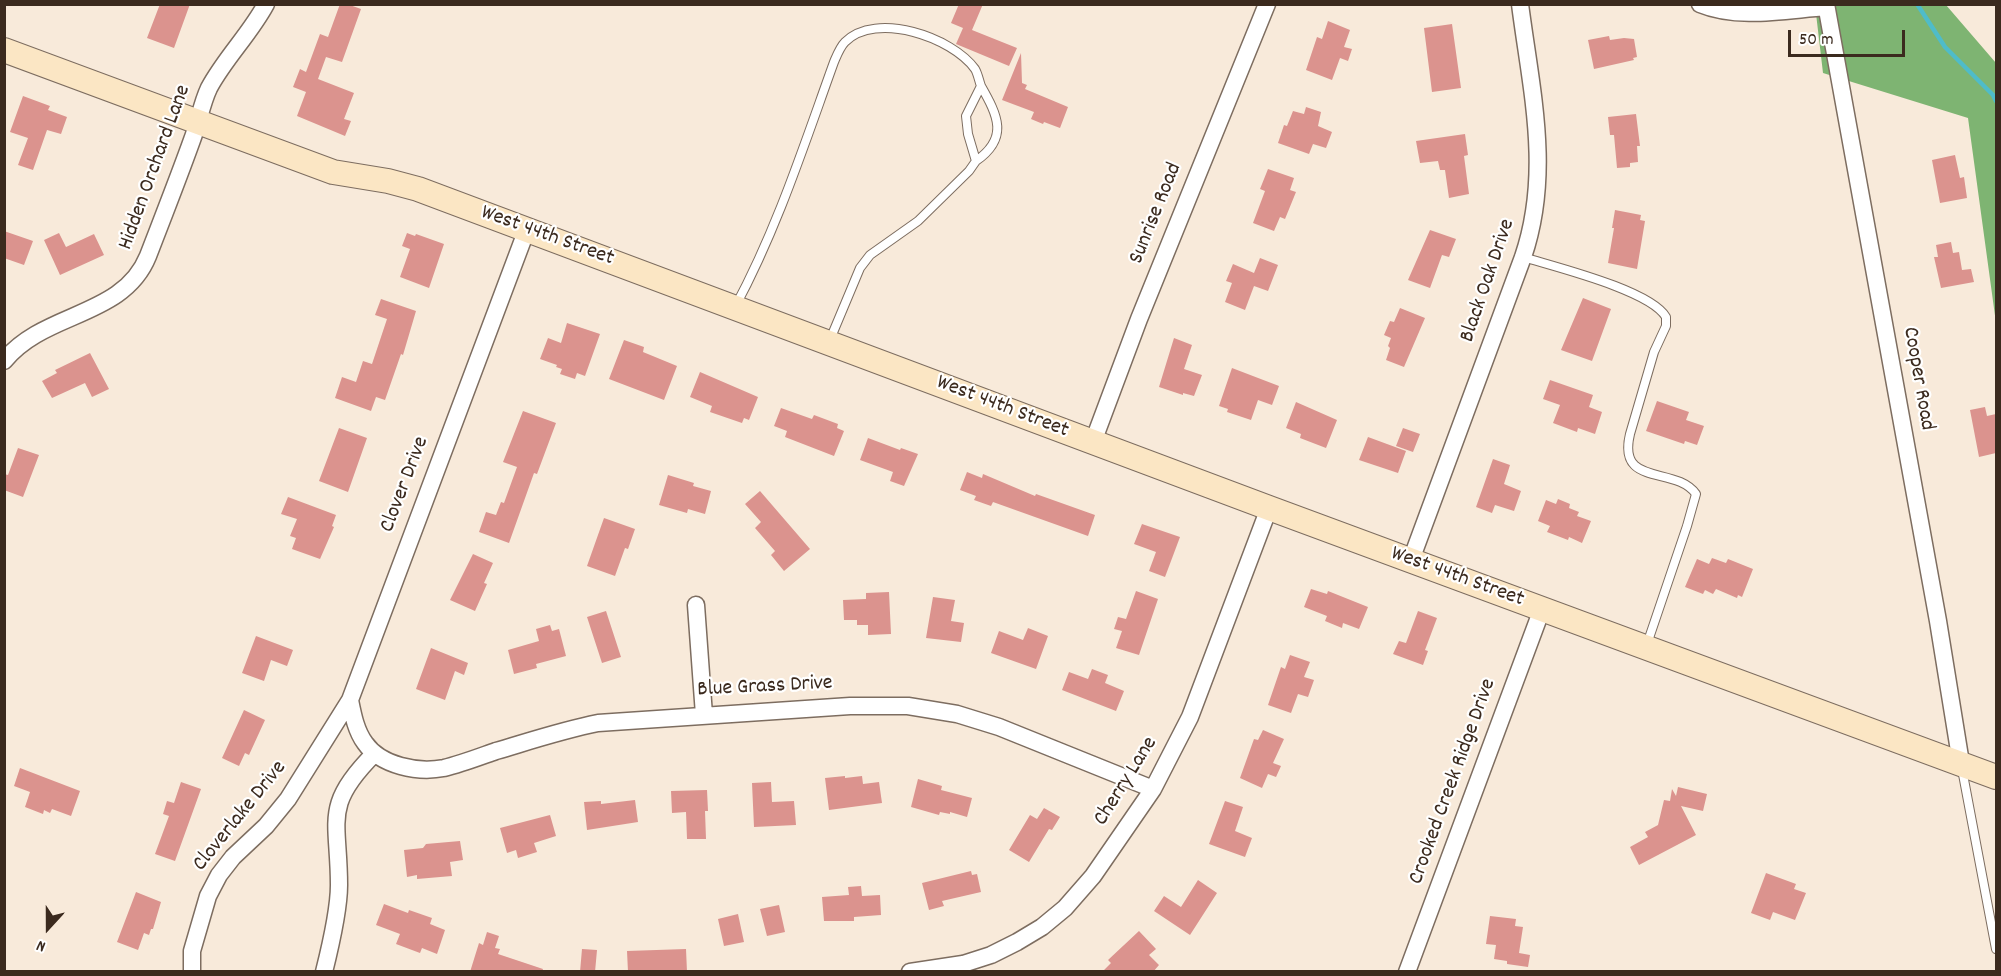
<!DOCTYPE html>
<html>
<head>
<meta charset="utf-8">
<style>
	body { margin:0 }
	#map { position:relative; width:2001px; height:976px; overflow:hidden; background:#f8eada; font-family:Dekko,sans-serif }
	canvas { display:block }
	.frame { position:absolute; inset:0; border:6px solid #3b2a1e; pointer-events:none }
	.north { position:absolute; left:18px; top:898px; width:60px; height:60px; -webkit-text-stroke:4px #fff; paint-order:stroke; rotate:201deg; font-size:16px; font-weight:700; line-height:24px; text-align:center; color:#3b2a1e }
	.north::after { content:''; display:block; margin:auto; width:21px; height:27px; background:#3b2a1e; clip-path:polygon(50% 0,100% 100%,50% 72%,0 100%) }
	.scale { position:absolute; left:1788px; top:30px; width:117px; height:27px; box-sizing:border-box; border:3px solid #3b2a1e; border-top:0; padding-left:8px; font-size:18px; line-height:21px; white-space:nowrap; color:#3b2a1e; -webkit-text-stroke:4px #fff; paint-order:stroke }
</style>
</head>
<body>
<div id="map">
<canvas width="2001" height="976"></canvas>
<div class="frame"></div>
<div class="north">N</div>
<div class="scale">50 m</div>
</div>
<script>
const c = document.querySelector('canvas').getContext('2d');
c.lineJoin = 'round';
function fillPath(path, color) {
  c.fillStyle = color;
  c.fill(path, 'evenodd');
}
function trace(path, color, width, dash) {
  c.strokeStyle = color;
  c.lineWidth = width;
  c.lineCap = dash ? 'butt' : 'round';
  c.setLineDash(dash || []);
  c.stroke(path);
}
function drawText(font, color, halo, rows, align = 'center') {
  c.font = font + ' Dekko,sans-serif';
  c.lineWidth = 4.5;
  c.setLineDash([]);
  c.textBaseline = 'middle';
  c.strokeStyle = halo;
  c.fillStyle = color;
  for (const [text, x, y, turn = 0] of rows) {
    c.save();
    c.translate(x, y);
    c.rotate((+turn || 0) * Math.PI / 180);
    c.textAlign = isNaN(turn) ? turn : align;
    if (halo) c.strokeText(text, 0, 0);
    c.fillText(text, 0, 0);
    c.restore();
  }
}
fillPath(new Path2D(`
	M1815,5H1946L1996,63V323L1968,118L1823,73Z`), '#7eb472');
trace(new Path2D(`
	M1917,4L1945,47L1993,95L1996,101`), '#4fbcc9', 4.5);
fillPath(new Path2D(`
	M160,4H190L174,48L147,38Z
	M340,4H347L361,9L342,62L326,57L318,79L354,93L344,119L351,121L345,136L297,116L306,92L293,87L300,69L306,72L320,34L328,37Z
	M959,4H983L972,30L1017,48L1009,66L956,44L963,28L951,23Z
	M1328,21L1350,30L1344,47L1352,49L1348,61L1340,58L1332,80L1306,70L1317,37L1322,39Z
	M1452,24L1461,88L1432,92L1424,28Z
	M1609,36L1610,40L1624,38L1634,39L1637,57L1633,58L1634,60L1594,69L1588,40Z
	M1021,53L1022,83L1027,85L1025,89L1068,107L1060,128L1044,122L1043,124L1031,119L1034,112L1002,100Z
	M23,96L50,106L48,110L67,117L61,134L47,130L33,170L18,165L28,138L10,132Z
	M1306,107L1321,112L1318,126L1332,132L1326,148L1313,144L1309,154L1278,143L1284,125L1287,126L1293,111L1304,114Z
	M1636,114L1640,146H1637L1638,162L1630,163V167L1617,168L1614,135H1610L1608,117Z
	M1465,134L1468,155L1464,156L1469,194L1449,198L1445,170H1440L1438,161L1420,163L1416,141Z
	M1955,155L1960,178L1964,177L1967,198L1940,203L1932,160Z
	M1268,169L1294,178L1290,190L1296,192L1285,219L1280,217L1274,231L1253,223L1265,191L1260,189Z
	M1615,210L1641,215L1640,220L1645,221L1637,269L1608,263L1614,228H1612Z
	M1430,230L1456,239L1449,257L1442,255L1430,288L1408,280Z
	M4,231L33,241L24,265L4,258Z
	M59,233L66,247L94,234L104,255L60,275L44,240Z
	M407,233L415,236L416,234L444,244L429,288L400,277L410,249L402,246Z
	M1951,242L1953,253L1959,252L1962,270L1971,269L1974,282L1941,288L1934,257H1938L1936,245Z
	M1260,258L1278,265L1268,291L1254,286L1245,310L1225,302L1232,283L1226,281L1233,264L1254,273Z
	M1583,298L1611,309L1592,361L1561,350Z
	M381,299L416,311L403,355L401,354L385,400L376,397L371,411L335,398L342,377L356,382L363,361L372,364L387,319L375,315Z
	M1400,308L1425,318L1404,367L1386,360L1390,348L1388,346L1391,338L1384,335L1390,321L1394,322Z
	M567,323L600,334L585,376L577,373L575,379L560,374L562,369L556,367L557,365L540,359L548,338L561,343Z
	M1174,338L1192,345L1184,369L1202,375L1194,396L1183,393V395L1159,387Z
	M624,340L644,347L643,352L677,366L664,400L609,379Z
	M90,353L109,389L92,397L85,383L52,398L42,381L57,373L55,370Z
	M1232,368L1279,386L1272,405L1258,400L1251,420L1227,412L1228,409L1219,406Z
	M700,372L758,397L749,420L744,418L742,423L710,412L712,406L690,397Z
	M1550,380L1593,395L1589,407L1602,412L1595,434L1578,428L1577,432L1553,423L1560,405L1543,399Z
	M1657,401L1689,412L1686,420L1704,426L1697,445L1685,441L1684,444L1646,431Z
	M1296,402L1337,420L1326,448L1300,438L1301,434L1286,428Z
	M1985,407L1987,416L1996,414V453L1979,457L1970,410Z
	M781,408L812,419L814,415L838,424L837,428L844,431L834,456L785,437L787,431L774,426Z
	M523,411L556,423L537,474L534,473L509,543L479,532L486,512L496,515L501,502L504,503L517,467L503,462Z
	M339,428L367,438L348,492L319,481Z
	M1403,428L1420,434L1413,452L1396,446Z
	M1368,437L1406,451L1398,473L1359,460Z
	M868,438L900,450L901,448L918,454L904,486L890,481L893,472L860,460Z
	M18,448L39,455L23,497L4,490V474L8,475Z
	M1493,459L1510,465L1504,484L1521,491L1514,511L1495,505L1492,513L1476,507Z
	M967,472L982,478L983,474L1035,496L1036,494L1095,515L1088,536L993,502L991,506L974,500L976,496L960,490Z
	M668,475L694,483L693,486L711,491L705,514L688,509L687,513L659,505Z
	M760,491L810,549L784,571L771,555L775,551L755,528L761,522L745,504Z
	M288,497L336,515L332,526L334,527L320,559L292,549L296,538L290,536L297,519L281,514Z
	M1558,499L1570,504L1569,508L1579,512L1577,516L1591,521L1582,543L1569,537L1568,540L1547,532L1550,526L1538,521L1546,500L1556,504Z
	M604,518L635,529L628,549L625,548L615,576L587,566Z
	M1142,524L1180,537L1165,577L1149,571L1156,552L1134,544Z
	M473,554L493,563L484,583L487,584L475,611L450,600Z
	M1712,558L1726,563L1728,559L1753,569L1742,597L1738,595L1737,598L1716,589L1713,594L1705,590L1703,594L1685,587L1697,559L1709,564Z
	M1311,589L1327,594L1328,591L1368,607L1359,629L1343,623L1342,628L1325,621L1327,616L1304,607Z
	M1136,591L1158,599L1139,655L1116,648L1122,631L1114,629L1118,617L1126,619Z
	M889,592L891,634L868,635V625H857V620H844L843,600L866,599V593Z
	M933,597L955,600L951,621L964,623L961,642L926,638Z
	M606,611L621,657L602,663L587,617Z
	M1418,611L1437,618L1425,650L1428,651L1423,665L1393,654L1399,641L1406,643Z
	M550,625L552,631L559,629L566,656L536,664L537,668L514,674L508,650L539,641L536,629Z
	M1028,628L1048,636L1036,669L991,653L999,631L1023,640Z
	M256,636L293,650L287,666L271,660L264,681L242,673Z
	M431,648L468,663L464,675L455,671L445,700L416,689Z
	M1290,655L1310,662L1304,677L1314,680L1308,697L1298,694L1291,713L1268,705L1281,667L1285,669Z
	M1092,669L1108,675L1105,683L1124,691L1116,711L1062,690L1069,672L1088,679Z
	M244,710L265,720L249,755L245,753L239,766L222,758Z
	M1263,730L1284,739L1273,763L1281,766L1276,777L1268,774L1262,788L1240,778L1254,739L1258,740Z
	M20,768L80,791L71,816L52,809L50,813L44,810L43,814L25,807L30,792L14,786Z
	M845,776V778L862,776L863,784L879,782L882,803L829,810L825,778Z
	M918,779L942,786L941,790L972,798L967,817L950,812V814L940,812L939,815L911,807Z
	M181,782L201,789L175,861L155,854L169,816L163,814L167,801L174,803Z
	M771,782L772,802L794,801L796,825L754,827L752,783Z
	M1678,787L1707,794L1703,811L1681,806L1696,835L1639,865L1630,847L1648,837L1645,832L1658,825L1664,800L1670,801L1672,789L1676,796Z
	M707,790L708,811H705L706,839H687L686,812L672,813L671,791Z
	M635,800L638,822L587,830L584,802L601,801V804Z
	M1225,801L1243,807L1235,831L1252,838L1245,857L1209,844Z
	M1044,808L1060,817L1052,830L1049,829L1029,862L1009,850L1030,815L1037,819Z
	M550,815L556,836L534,843L537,852L518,858L516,850L507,853L500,828Z
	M460,841L463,860L450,862L452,876L417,879V875L407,877L404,850L423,848L426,844Z
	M971,871L972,875L977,874L981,892L942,901L944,906L929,910L922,883Z
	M1766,873L1796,884L1794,889L1806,893L1795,920L1773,912L1770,920L1751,913Z
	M1198,880L1217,893L1190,935L1154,911L1164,896L1181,907Z
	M861,886L862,896L880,895L881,915L854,917V921H824L822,897L849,895L848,887Z
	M136,892L161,902L153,929H151L149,935L144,933L138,950L117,942Z
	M384,904L408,913L409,910L432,918L430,924L445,930L437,954L422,948L420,953L396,944L400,934L376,925Z
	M779,905L785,932L767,936L760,909Z
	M738,914L744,942L724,946L718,919Z
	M1490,916L1516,919L1515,926L1523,927L1519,953L1530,955L1528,967L1507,964V961L1494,959L1496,945L1486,944Z
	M1139,931L1156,949L1149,955L1159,965L1153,972H1102L1111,963L1108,960Z
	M487,932L499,936L495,948L500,949L498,954L543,969L542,972H470L479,943L483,945Z
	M582,949L597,950L595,972H580Z
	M686,949L687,972H628L627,951Z`), '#db938e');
const lane = new Path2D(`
	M976,161C1009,138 998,116 981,86
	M1523,257C1555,267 1650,290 1666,317V326L1654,352L1630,434C1617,488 1675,465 1696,494L1687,526L1646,647
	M735,307C777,229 804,145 834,62C837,55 840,47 845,42C876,11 952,37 975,69C978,74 979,81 981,86L966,116L968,134L976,161L969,171L918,221L870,255L860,268L829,342
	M1962,769L1996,949`);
const street = new Path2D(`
	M1700,4C1739,20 1785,10 1826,7
	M1826,4L1938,621L1961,763
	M527,229L350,700C353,715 356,731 365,743C381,766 418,773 444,768C461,764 479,757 496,751C530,741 563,730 598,723L850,706H908L957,714L999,727L1153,789
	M4,361C44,311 123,318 148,256C163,217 178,179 192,140C199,122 201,105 209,88C225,58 250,34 266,4
	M1093,442L1139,319L1267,4
	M1411,560L1523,257C1552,172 1531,90 1520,4
	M696,605L704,715
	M192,972V951L208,896L219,875L233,857L266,826L288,799L350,700
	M324,972C330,948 339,909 339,885C339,820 322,806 374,754
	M910,972L963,964L991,955L1017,942L1042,927L1065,908L1093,876L1153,789L1190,717L1269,508
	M1407,972L1542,609`);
const secondary = new Path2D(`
	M4,50L333,172L388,181L418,189L1269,508L1996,777`);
trace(lane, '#7d6d60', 10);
trace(street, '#7d6d60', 19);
trace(secondary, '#7d6d60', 26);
trace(lane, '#fff', 8);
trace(street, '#fff', 16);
trace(secondary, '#fbe6c4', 24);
drawText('22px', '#3b2a1e', '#fff', [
	["Hidden Orchard Lane",156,168,-70],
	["Sunrise Road",1157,214,-68],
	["West 44th Street",547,237,20],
	["Black Oak Drive",1489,281,-71],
	["Cooper Road",1917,379,80],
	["West 44th Street",1002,408,21],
	["Clover Drive",406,485,-69],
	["West 44th Street",1457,578,20],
	["Blue Grass Drive",765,688,-3],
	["Cherry Lane",1127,782,-58],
	["Crooked Creek Ridge Drive",1454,782,-70],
	["Cloverlake Drive",241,817,-51]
]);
</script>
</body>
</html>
